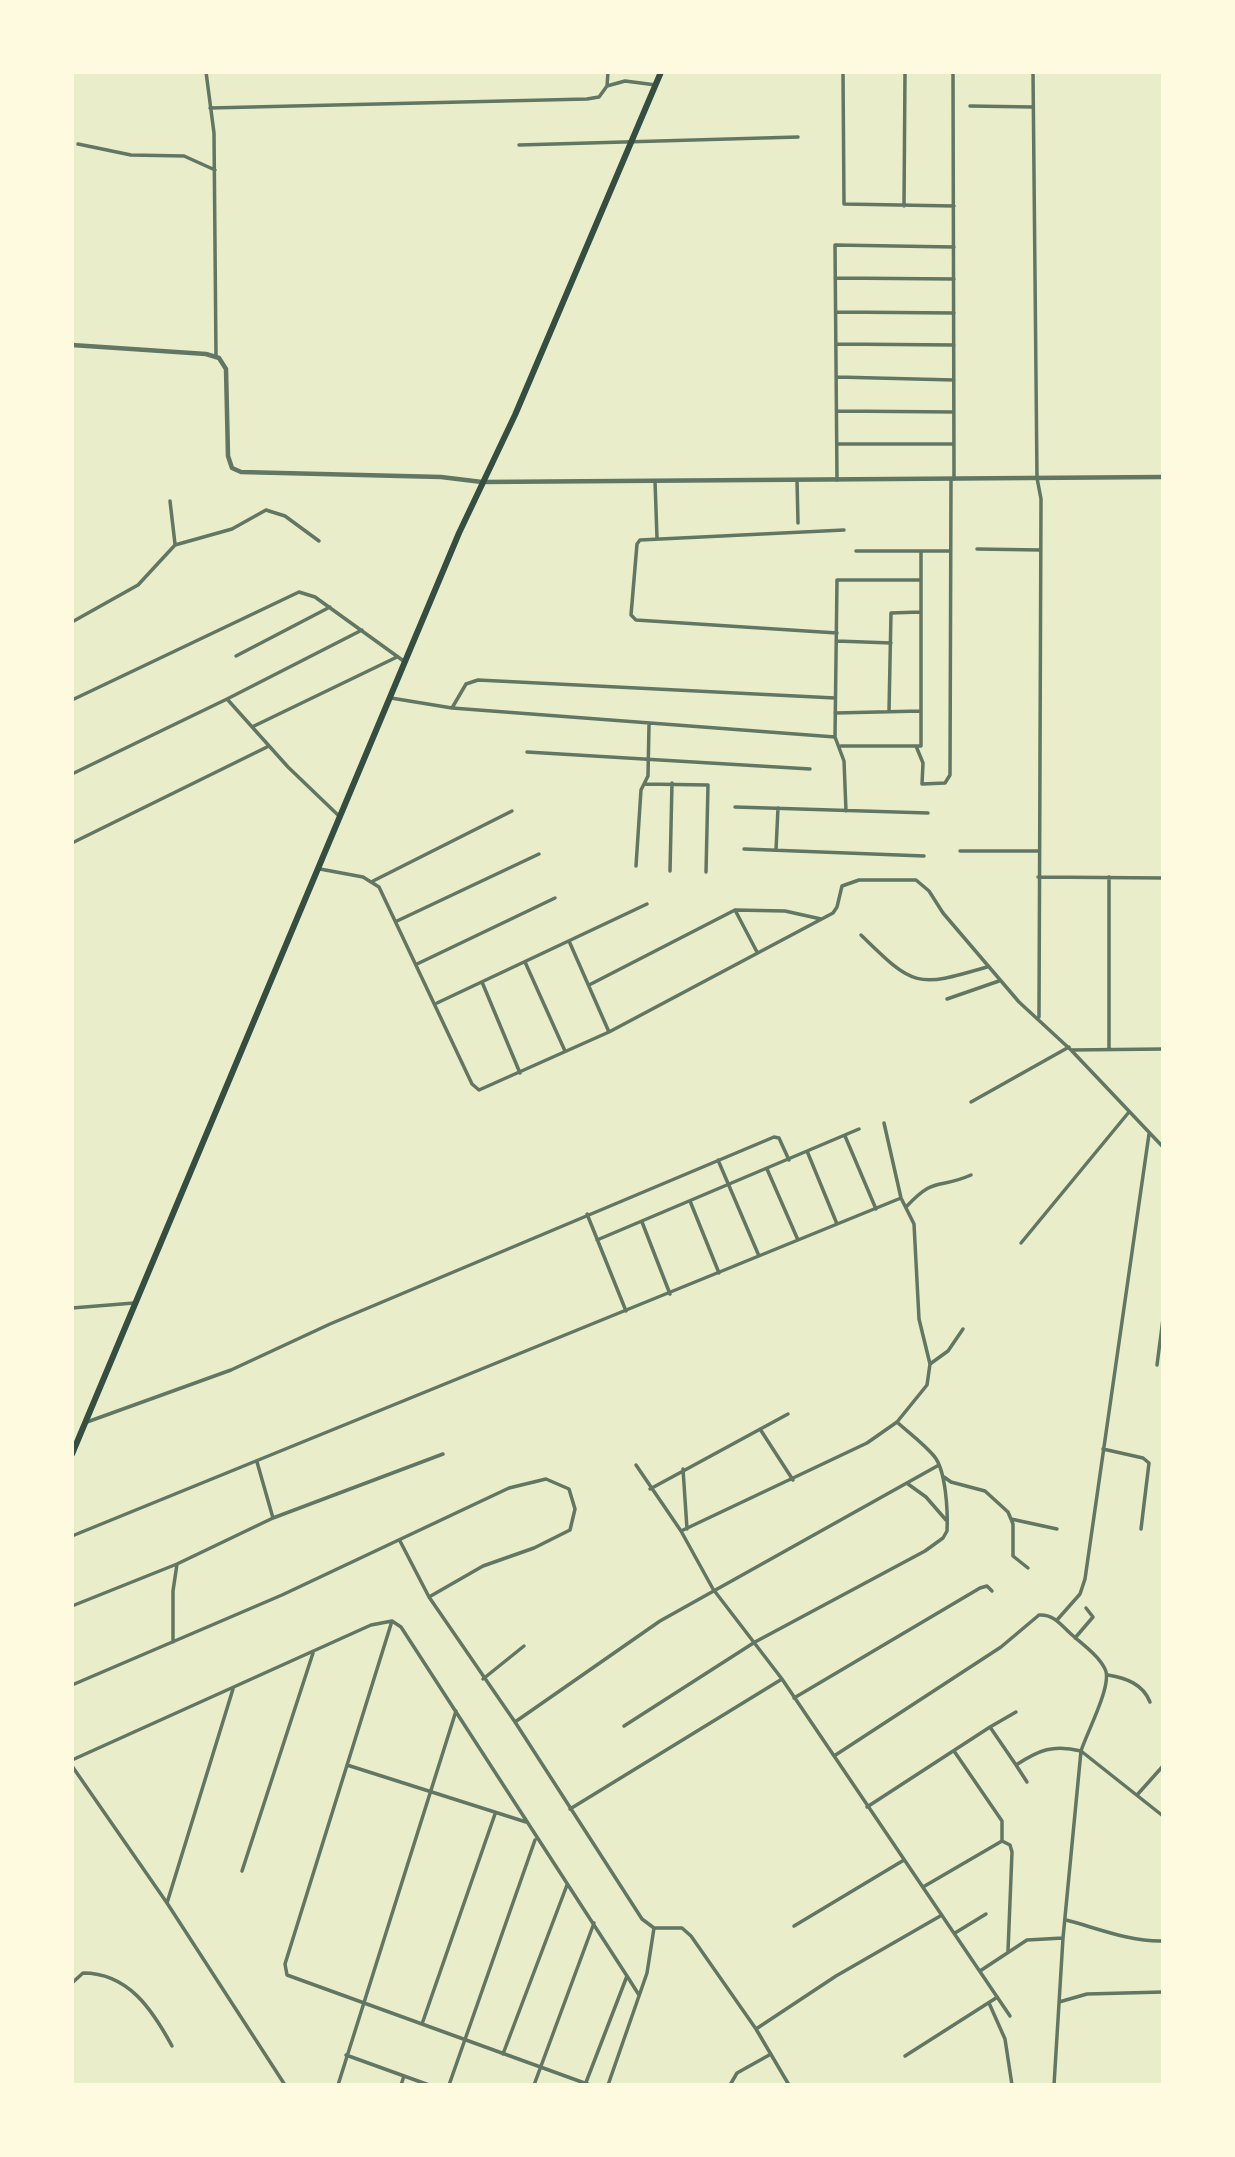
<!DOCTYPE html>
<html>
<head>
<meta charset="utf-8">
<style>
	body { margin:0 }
	#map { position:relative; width:1235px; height:2157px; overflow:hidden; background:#e9edc9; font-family:"DM Sans",sans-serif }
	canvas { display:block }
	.frame { position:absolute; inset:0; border:74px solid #fefae0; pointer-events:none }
</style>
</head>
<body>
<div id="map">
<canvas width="1235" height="2157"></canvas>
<div class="frame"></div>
</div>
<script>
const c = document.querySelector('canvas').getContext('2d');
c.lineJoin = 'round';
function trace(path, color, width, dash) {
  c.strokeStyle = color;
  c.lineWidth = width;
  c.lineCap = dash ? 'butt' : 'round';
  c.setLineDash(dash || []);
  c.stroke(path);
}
trace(new Path2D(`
	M843,72L844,204L954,206
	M953,72L954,479
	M1033,72L1037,478L1041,499L1039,1017
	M607,86L625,81L656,85
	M970,106L1033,107
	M210,108L587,99L599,97L607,86L608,72
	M78,144L131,155L184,156L215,170
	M519,145L798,137
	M904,206L905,72
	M835,278L954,279
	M836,312L954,313
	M836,344L954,345
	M216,356L214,133L206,72H309
	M837,377L954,380
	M837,411L954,412
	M837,444H954
	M797,480L798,523
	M837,480L835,245L954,247
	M655,481L657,538
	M170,501L175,544
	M977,549L1040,550
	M856,551H949
	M72,622L138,585L175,545L232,529L266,510L285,516L319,541
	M837,633L636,620L631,615L637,544L640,540L844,530
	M837,641L891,643
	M236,656L330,607
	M391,698L452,708L835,737
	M227,699L362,630
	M72,700L299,592L315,597L405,662
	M452,708L466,684L478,680L835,698
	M889,711L891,613L920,612
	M835,713L921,711
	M252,727L397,657
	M841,746H921V551
	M916,746L923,763L922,784L945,783L950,775L951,479
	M527,752L810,769
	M72,774L227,699L288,767L339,816
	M644,784L708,785L706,872
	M735,807L928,813
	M846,811L844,761L835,737L837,580H921
	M72,843L269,746
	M744,849L924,856
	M776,850L778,808
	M960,851H1038
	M636,866L641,790L648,776L649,725
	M320,869L363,877L379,887L472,1084L479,1090L609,1032L833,913L837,907L842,886L859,880H916L929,891L943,913L1019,1002L1071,1050L1163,1147
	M670,871L672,783
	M1038,877L1163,878
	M1109,877V1049
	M373,881L512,811
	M735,910L757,952
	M397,921L539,854
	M861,935C914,987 916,988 987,967
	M569,941L609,1032
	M525,962L565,1051
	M417,964L555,898
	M482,982L520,1073
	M589,985L735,910L785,911L821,919
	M947,999L999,981
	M437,1003L647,904
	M1071,1050L1163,1049
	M971,1102L1069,1047
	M845,1136L876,1209
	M807,1151L837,1224
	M718,1160L759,1256
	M767,1169L798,1240
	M690,1201L719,1273
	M906,1207C936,1175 937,1190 971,1175
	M587,1214L626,1311
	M642,1222L670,1294
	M597,1240L859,1129
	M1021,1243L1129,1112
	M72,1308L134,1303
	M930,1364L948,1351L963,1329
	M1157,1365L1163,1319
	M87,1422L231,1370L330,1324L774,1137L779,1138L789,1160
	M760,1429L793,1480
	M1103,1449L1143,1458L1149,1463L1141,1529
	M257,1462L273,1518L443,1454
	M636,1465L681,1531L713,1589L782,1679L1010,2016
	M683,1469L687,1529
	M944,1477L951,1482L985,1491L1008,1512L1013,1524V1556L1028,1568
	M908,1484L926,1497L946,1520
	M650,1489L788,1414
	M1011,1519L1057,1529
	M681,1531L867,1443L897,1422
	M72,1536L901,1198
	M400,1541L429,1597L515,1722L642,1919L654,1928H682L691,1936L756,2029L789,2085
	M72,1606L177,1564L273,1518
	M1057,1620L1080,1594L1085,1579L1149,1134
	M392,1621L285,1964L287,1975L590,2085
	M1075,1638L1093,1617L1086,1608
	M173,1642V1591L177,1564
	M1108,1675C1126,1678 1143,1684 1150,1702
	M483,1679L524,1646
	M72,1685L282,1595L509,1488L546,1479L569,1489L575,1509L570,1530L534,1548L483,1566L429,1597
	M794,1698L980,1588L987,1586L992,1591
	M515,1722L660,1621L939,1465
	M624,1726L755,1642L925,1551L943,1538L947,1531C948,1512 946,1470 934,1456C923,1443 909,1433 897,1422L927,1385L930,1364L919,1319L914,1224L901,1198L884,1123
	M990,1727L1016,1712
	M834,1756L1001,1647L1039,1615C1054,1614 1061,1625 1071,1634C1082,1644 1098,1655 1105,1669C1113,1684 1087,1732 1081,1751L1163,1816
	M72,1760L371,1625L392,1621L401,1627L627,1976L585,2085
	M347,1765L526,1822
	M1016,1765L1027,1782
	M72,1766L167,1903L285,2085
	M1137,1795L1163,1766
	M867,1807L990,1727L1016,1765C1039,1750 1053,1744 1081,1751L1063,1938L1054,2085
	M570,1809L782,1679
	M1002,1841L1010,1845L1012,1852L1008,1951
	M242,1871L313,1653
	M923,1887L1002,1841V1821L954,1751
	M167,1903L233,1689
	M1066,1920C1097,1928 1130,1942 1163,1941
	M794,1926L904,1860
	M955,1933L986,1914
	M980,1971L1027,1940L1063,1938
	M627,1976L639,1995
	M72,1983L83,1973C128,1973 152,2009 172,2046
	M1059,2002L1087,1994L1163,1992
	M989,2003L1005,2039L1012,2085
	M422,2024L495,1814
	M756,2029L836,1976L942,1915
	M503,2054L567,1885
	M346,2055L429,2085
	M905,2056L996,1998
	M338,2085L456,1711
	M401,2085L404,2076
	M449,2085L535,1840
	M534,2085L594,1923
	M608,2085L647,1973L654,1928
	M730,2085L737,2073L771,2054`), '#617663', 3.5);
trace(new Path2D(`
	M72,345L206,354L219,358L226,369L228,456L232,468L241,472L441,477L482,482L1163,477`), '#617663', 4.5);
trace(new Path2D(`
	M72,1454L459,533L515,415L661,72`), '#344e41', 6);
</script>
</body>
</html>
